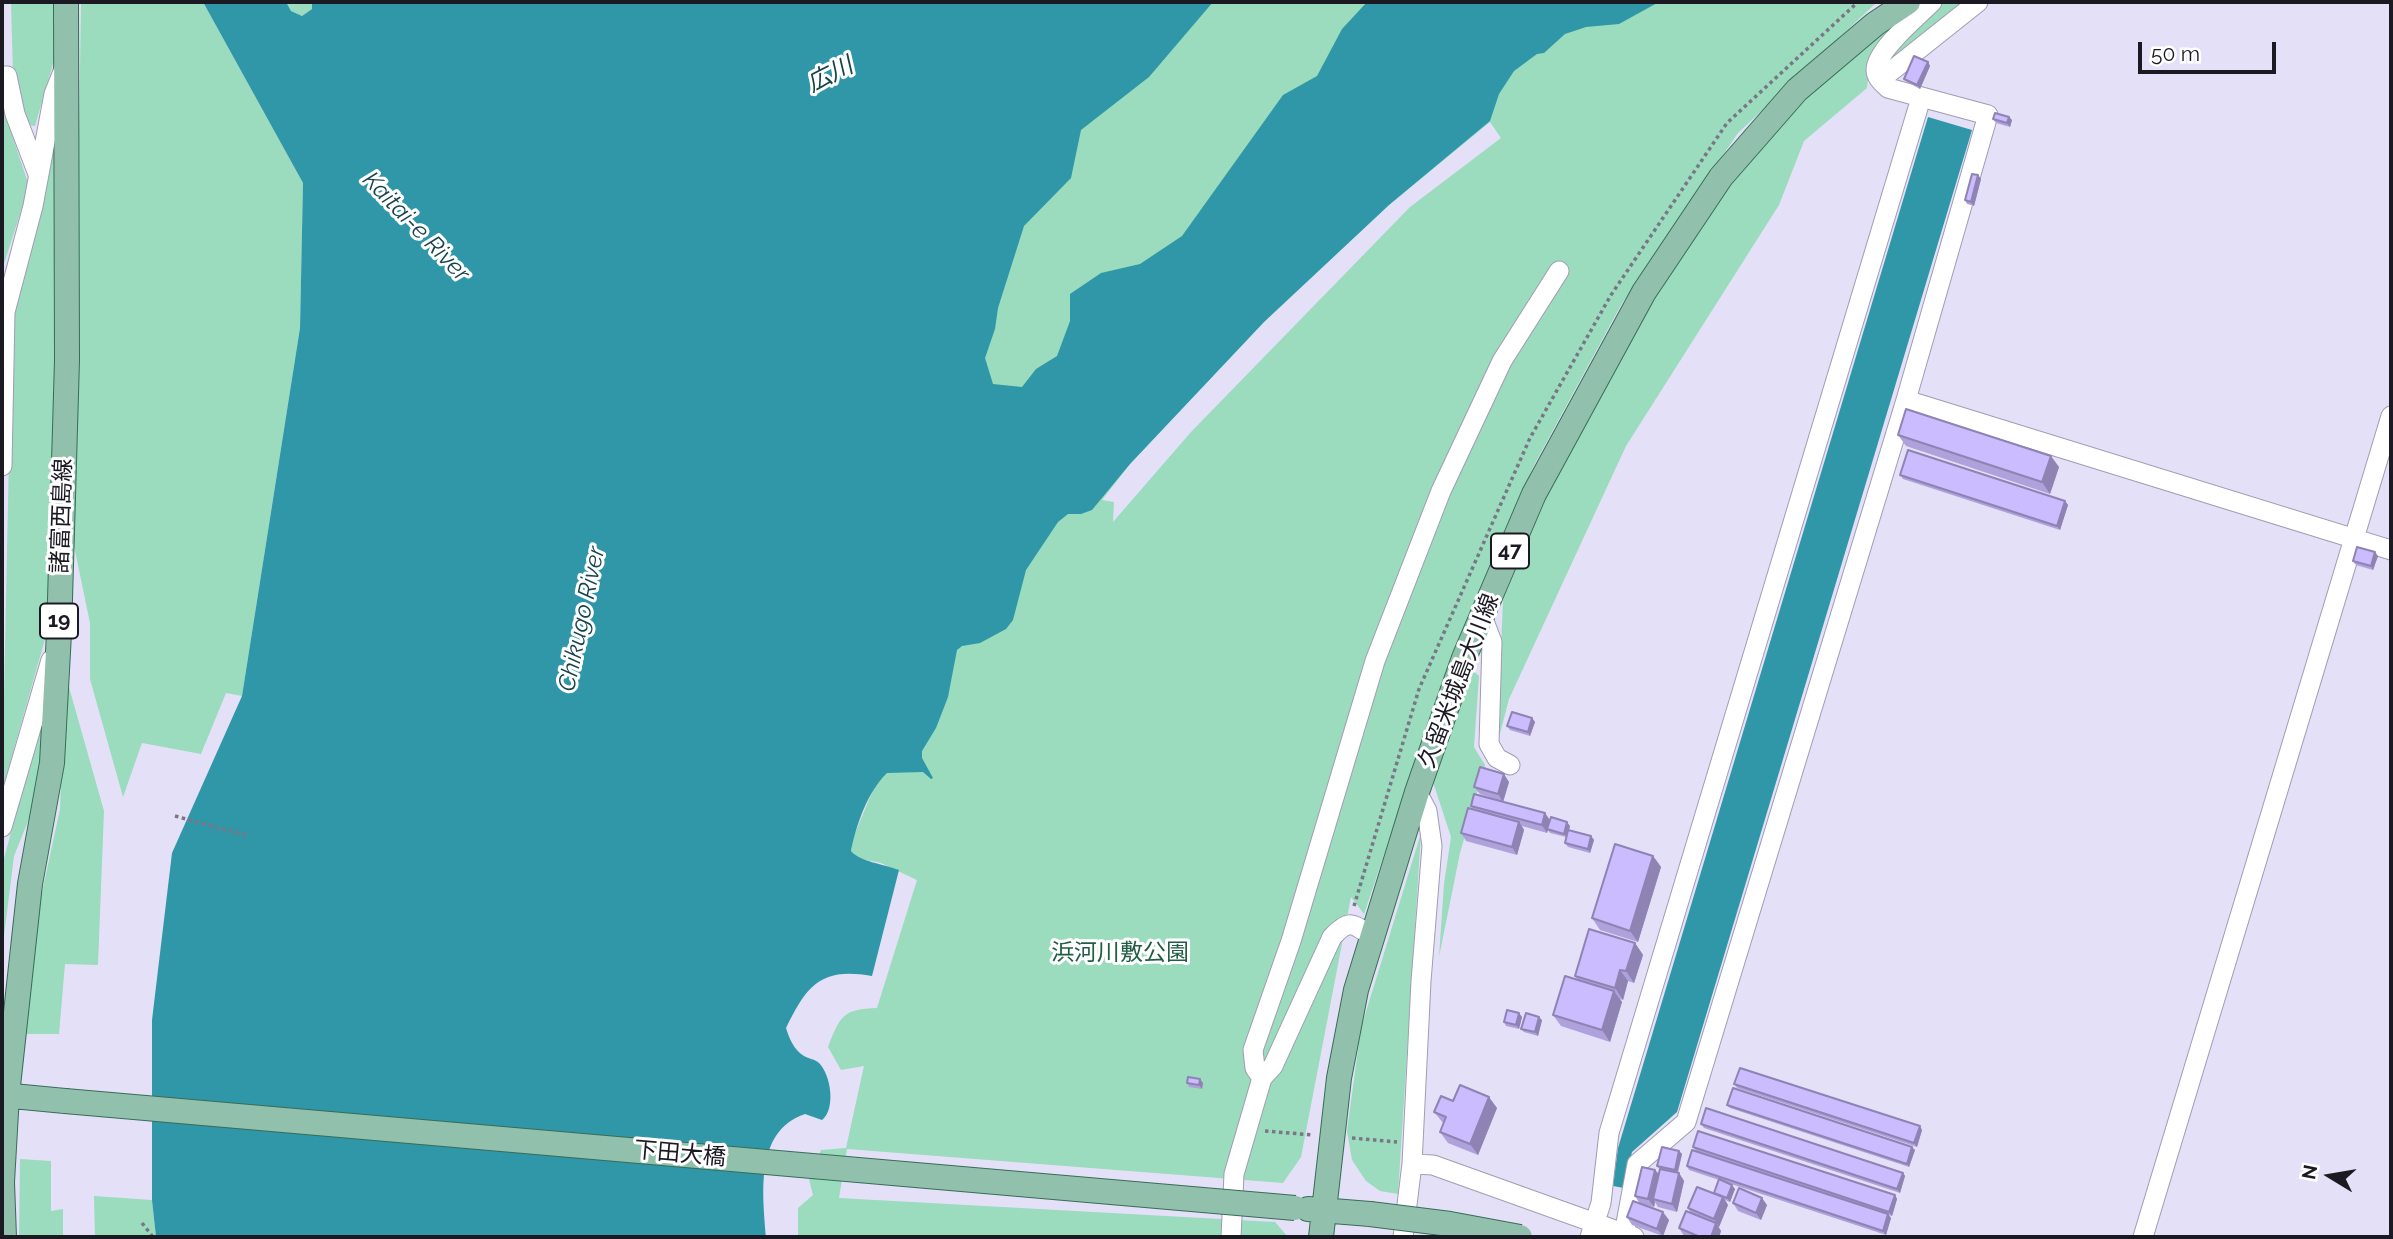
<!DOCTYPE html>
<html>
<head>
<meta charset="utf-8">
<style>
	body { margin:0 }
	#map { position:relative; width:2393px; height:1239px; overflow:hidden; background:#e4e0f7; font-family:Raleway,sans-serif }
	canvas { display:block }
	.frame { position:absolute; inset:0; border:4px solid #1b1922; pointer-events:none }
	.north { position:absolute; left:2295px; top:1141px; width:70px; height:70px; -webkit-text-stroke:5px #fff; paint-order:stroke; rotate:281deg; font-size:19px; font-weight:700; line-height:28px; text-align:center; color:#1b1922 }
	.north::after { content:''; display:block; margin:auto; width:24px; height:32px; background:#1b1922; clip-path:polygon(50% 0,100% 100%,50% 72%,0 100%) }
	.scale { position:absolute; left:2138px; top:42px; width:138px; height:32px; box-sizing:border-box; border:4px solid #1b1922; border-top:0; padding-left:9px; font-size:21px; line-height:24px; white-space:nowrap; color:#1b1922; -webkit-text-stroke:5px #fff; paint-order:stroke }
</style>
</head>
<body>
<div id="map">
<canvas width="2393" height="1239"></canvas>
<div class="frame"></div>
<div class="north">N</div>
<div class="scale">50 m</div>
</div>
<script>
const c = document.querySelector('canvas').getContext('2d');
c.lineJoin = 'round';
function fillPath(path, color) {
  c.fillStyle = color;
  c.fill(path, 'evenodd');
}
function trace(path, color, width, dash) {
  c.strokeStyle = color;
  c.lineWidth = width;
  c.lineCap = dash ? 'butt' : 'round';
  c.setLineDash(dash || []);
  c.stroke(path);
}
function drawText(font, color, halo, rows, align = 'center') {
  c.font = font + ' Raleway,"Noto Sans JP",sans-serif';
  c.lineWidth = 6;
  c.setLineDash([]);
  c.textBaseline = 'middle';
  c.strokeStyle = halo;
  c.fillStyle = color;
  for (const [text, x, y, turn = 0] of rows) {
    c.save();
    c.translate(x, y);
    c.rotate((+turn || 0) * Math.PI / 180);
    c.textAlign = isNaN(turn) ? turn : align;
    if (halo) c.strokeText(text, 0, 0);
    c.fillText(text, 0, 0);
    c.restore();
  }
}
fillPath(new Path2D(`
	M11,2H54L57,50L35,126L25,125L13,75Z
	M81,2H203L303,183L300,328L242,696L226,693L201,754L142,743L123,797L90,679V623L73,541Z
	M286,2H312V9L302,16L291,11Z
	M1181,2H1877L1738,133L1621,305L1533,467L1441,686L1364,914L1351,897L1301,1157L1283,1183L847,1149L839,1198L1275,1222L1288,1237H798V1208L813,1195L809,1179L821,1150L846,1148L864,1066L841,1070L828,1047C840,1016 843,1009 877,1008L917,880L881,863L857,858L851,851L853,838L875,785L1105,381L938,400L1020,146ZM1490,122L1501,138L1410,207L1191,432L1113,522L1114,502L1102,500L1130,464L1264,322L1389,205Z
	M1923,2L1869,71L1867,88L1804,141L1779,205L1626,446L1509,699L1497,745L1503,600L1555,477L1655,294L1730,186L1807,95Z
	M1937,2H1969L1886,66L1890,52Z
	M2,105L29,186L2,270Z
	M56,115L55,364L47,632L2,791L12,313Z
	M1471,669L1479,676L1474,747L1485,765L1460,853L1439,957L1444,884L1451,837L1433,782Z
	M65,673L104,811L98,965L65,964L59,1034H26L38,911L60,809Z
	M44,709L39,794L14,856L2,952V866Z
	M1421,833L1398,1194L1380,1191L1366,1181L1352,1160L1347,1131L1361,1028Z
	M20,1159L51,1161V1211L63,1209V1237H19Z
	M94,1196L152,1200L156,1237H95Z`), '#9adcbd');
fillPath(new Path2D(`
	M203,2H286L291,11L302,16L312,9V2H1213L1149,77L1081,130L1071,178L1024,226L998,308L995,329L985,358L993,384L1022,387L1036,369L1057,356L1070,321V294L1101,273L1140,264L1182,236L1283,95L1317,76L1342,29L1367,2H1659L1619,24L1586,27L1565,34L1544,53L1537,54L1514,71L1499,94L1490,121L1389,205L1264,322L1130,464L1092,510L1081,514H1068L1058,522L1026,570L1013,620L1006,629L980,643L962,646L957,650L948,697L936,728L922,751V758L933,778L931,779L923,772L887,773C868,791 856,825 851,851C860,862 884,864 899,870L872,976C821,967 807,985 786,1028C789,1038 794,1050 804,1056C809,1059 815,1059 819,1063C831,1075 836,1109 822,1120L805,1114C754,1131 763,1195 766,1237H156L152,1200V1020L172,853L242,696L300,328L303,183Z
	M1928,117L1972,130L1677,1112L1632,1152L1624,1188L1613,1186L1618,1148Z`), '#2f97a8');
const minor = new Path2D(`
	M2,76H7L15,114L38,174
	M1880,80L1978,2
	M1906,400L2391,550
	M2,466L5,312L33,206L54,94L64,69
	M1482,616L1492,642L1489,744L1497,758L1510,765
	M2,827L51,660
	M1262,1078L1255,1068L1253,1050L1291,941L1375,661L1441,491L1502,361L1559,271
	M1412,1164L1433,1165L1634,1237
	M1624,1234L1637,1164L1686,1122L1906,400L1988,115L1888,88C1883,83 1876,78 1876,70C1876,50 1918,16 1932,2
	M1231,1237L1234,1174L1262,1078L1273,1066L1332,937C1350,918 1352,924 1372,936
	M1403,1237L1412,1164L1421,981L1432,846L1427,811L1417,792
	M1590,1237L1601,1203L1609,1133L1921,98
	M2143,1237L2391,416`);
const major = new Path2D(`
	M2,1095L65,1101
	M1308,1209L1370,1214
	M4,1237L2,1182L7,1095L30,884L52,763L59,633L67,360L66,2
	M1321,1237L1339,1078L1356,990L1417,792L1464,658L1534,494L1644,292L1721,177L1797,90L1875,24L1908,2`);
trace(minor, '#a09cb2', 21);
trace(major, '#386c58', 26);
trace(new Path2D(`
	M175,816L249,836
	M1354,906L1419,689L1530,438L1611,295L1727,123L1858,2
	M1265,1131L1313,1135
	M1352,1138L1397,1142
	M142,1223L153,1237`), '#797686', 3.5, [3.5, 3.5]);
trace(minor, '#fff', 19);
trace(major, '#91c1ac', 24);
const majorBridge = new Path2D(`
	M65,1101L1295,1208
	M1370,1214L1450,1224L1520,1237`);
trace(majorBridge, '#386c58', 26, []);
trace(majorBridge, '#91c1ac', 24);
fillPath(new Path2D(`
	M1928,62L1930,66L1920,89L1907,82L1904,79Z
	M2009,117L2012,120L2010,127L1996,123L1993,119Z
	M1978,175L1981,179L1974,206L1967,204L1965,200Z
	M1898,435L2059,467L2050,494L1906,446Z
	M1900,475L2065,501L2068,505L2060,530L1903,479Z
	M2378,556L2373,570L2356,565L2353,561Z
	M1532,718L1535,722L1530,736L1510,730L1507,726Z
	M1509,782L1503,802L1550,820L1570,826L1569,830L1591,836L1594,840L1590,853L1568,847L1565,843L1566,837L1550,833L1548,830L1547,833L1522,826L1524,830L1517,855L1466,841L1461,833L1473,809L1471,806L1494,799L1480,794L1474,787Z
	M1653,856L1661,867L1638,942L1600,930L1592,918Z
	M1635,943L1643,955L1634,983L1628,981L1623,1000L1620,999L1622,1002L1610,1042L1561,1026L1553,1015L1577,979L1575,976Z
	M1519,1013L1522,1017L1519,1029L1506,1026L1504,1022Z
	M1542,1020L1538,1036L1524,1032L1521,1029Z
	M1187,1083H1203L1202,1089L1189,1087Z
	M1734,1084L1922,1130L1917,1147L1737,1088Z
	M1453,1101L1497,1108L1478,1155L1448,1143L1440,1132L1444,1124L1434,1112Z
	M1727,1105L1915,1150L1909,1167L1730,1108Z
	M1701,1124L1903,1173L1905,1176L1900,1193L1704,1128Z
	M1693,1147L1895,1195L1897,1199L1892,1216L1889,1215L1891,1218L1886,1235L1722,1181L1735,1189L1730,1202L1725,1200L1728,1205L1719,1227L1718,1226L1721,1231L1719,1237H1687L1684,1236L1679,1228L1691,1213L1688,1208L1714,1194L1719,1180L1689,1170L1687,1166L1696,1151Z
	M1679,1151L1682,1154L1678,1173H1679L1684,1181L1677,1212L1658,1207L1655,1202L1654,1207L1640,1204L1635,1196L1655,1170L1659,1174L1660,1170L1657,1166Z
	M1733,1203L1767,1205L1761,1220L1738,1211Z
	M1627,1217L1669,1220L1663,1236L1632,1225Z`), '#afa1db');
fillPath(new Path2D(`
	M1928,62L1930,66L1920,89L1917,85Z
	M2009,117L2012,120L2010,127L2007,123Z
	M1978,175L1981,179L1974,206L1971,202Z
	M2051,456L2059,467L2050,494L2042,482Z
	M2065,501L2068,505L2060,530L2057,526Z
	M2375,552L2378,556L2373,570L2371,566Z
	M1532,718L1535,722L1530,736L1528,732Z
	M1504,774L1509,782L1503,802L1498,794Z
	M1545,813L1550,820L1547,833L1542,825Z
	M1519,822L1524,830L1517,855L1512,847Z
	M1567,822L1570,826L1567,837L1564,834Z
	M1591,836L1594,840L1590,853L1588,849Z
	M1653,856L1661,867L1638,942L1630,931Z
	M1635,943L1643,955L1634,983L1626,971Z
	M1620,970L1628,981L1623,1000L1615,988Z
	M1614,991L1622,1002L1610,1042L1602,1030Z
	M1519,1013L1522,1017L1519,1029L1516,1025Z
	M1539,1017L1542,1020L1538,1036L1535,1032Z
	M1200,1079L1203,1083L1202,1089L1199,1085Z
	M1489,1097L1497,1108L1478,1155L1470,1144Z
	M1920,1126L1922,1130L1917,1147L1914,1143Z
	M1912,1147L1915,1150L1909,1167L1907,1164Z
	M1679,1151L1682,1154L1677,1174L1675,1170Z
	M1655,1170L1661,1177L1653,1199L1655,1202L1654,1207L1648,1199Z
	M1679,1173L1684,1181L1677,1212L1672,1204Z
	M1903,1173L1905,1176L1900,1193L1897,1189Z
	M1732,1185L1735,1189L1730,1202L1727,1198Z
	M1895,1195L1897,1199L1892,1216L1889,1212Z
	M1723,1197L1728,1205L1719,1227L1714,1219Z
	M1762,1198L1767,1205L1761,1220L1756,1213Z
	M1663,1212L1669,1220L1663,1236L1657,1229Z
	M1888,1214L1891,1218L1886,1235L1883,1231Z
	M1716,1223L1721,1231L1719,1237H1711Z`), '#8e83b2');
const building = new Path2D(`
	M1914,56L1928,62L1917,85L1904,79Z
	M1995,113L2009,117L2007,123L1993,119Z
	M1972,174L1978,175L1971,202L1965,200Z
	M1906,409L2051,456L2042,482L1898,435Z
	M1908,450L2065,501L2057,526L1900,475Z
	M2357,547L2375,552L2371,566L2353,561Z
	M1512,712L1532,718L1528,732L1507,726Z
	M1480,767L1504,774L1498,794L1474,787Z
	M1474,794L1545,813L1542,825L1471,806Z
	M1468,808L1519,822L1512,847L1461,833Z
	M1551,817L1567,822L1564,834L1547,829Z
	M1568,830L1591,836L1588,849L1565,843Z
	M1615,844L1653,856L1630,931L1592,918Z
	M1589,929L1635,943L1626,971L1620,970L1615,988L1575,976Z
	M1565,976L1614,991L1602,1030L1553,1015Z
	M1507,1010L1519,1013L1516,1025L1504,1022Z
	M1526,1013L1539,1017L1535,1032L1521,1029Z
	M1740,1068L1920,1126L1914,1143L1734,1084Z
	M1188,1077L1200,1079L1199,1085L1187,1083Z
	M1460,1085L1489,1097L1470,1144L1440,1132L1446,1117L1434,1112L1441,1096L1453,1101Z
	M1733,1088L1912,1147L1907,1164L1727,1105Z
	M1706,1108L1903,1173L1897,1189L1701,1124Z
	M1698,1131L1895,1195L1889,1212L1693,1147Z
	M1662,1147L1679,1151L1675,1170L1657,1166Z
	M1692,1150L1888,1214L1883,1231L1687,1166Z
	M1642,1167L1655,1170L1648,1199L1635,1196Z
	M1660,1169L1679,1173L1672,1204L1653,1199Z
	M1719,1179L1732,1185L1727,1198L1714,1193Z
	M1697,1187L1723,1197L1714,1219L1688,1208Z
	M1739,1188L1762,1198L1756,1213L1733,1203Z
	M1633,1201L1663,1212L1657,1229L1627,1217Z
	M1686,1211L1716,1223L1711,1237H1700L1679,1228Z`);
fillPath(building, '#cbbbff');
trace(building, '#8e83b2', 2);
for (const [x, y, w] of [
	[1510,551,38],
	[59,621,38]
]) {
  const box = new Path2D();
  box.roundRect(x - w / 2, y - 17.5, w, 35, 5);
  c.fillStyle = '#fff';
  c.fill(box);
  trace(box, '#1b1922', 2);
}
drawText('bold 21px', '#1b1922', null, [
	["47",1510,551],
	["19",59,621]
]);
drawText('23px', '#1b1922', '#fff', [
	["諸富西島線",62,516,-88],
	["久留米城島大川線",1459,681,-69],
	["下田大橋",680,1154,5]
]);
drawText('23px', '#215e46', '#fff', [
	["浜河川敷公園",1120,953]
]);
drawText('italic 24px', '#17444c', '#fff', [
	["広川",830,75,-27],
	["Kaitai-e River",416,227,46],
	["Chikugo River",582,619,-78]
]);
</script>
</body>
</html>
